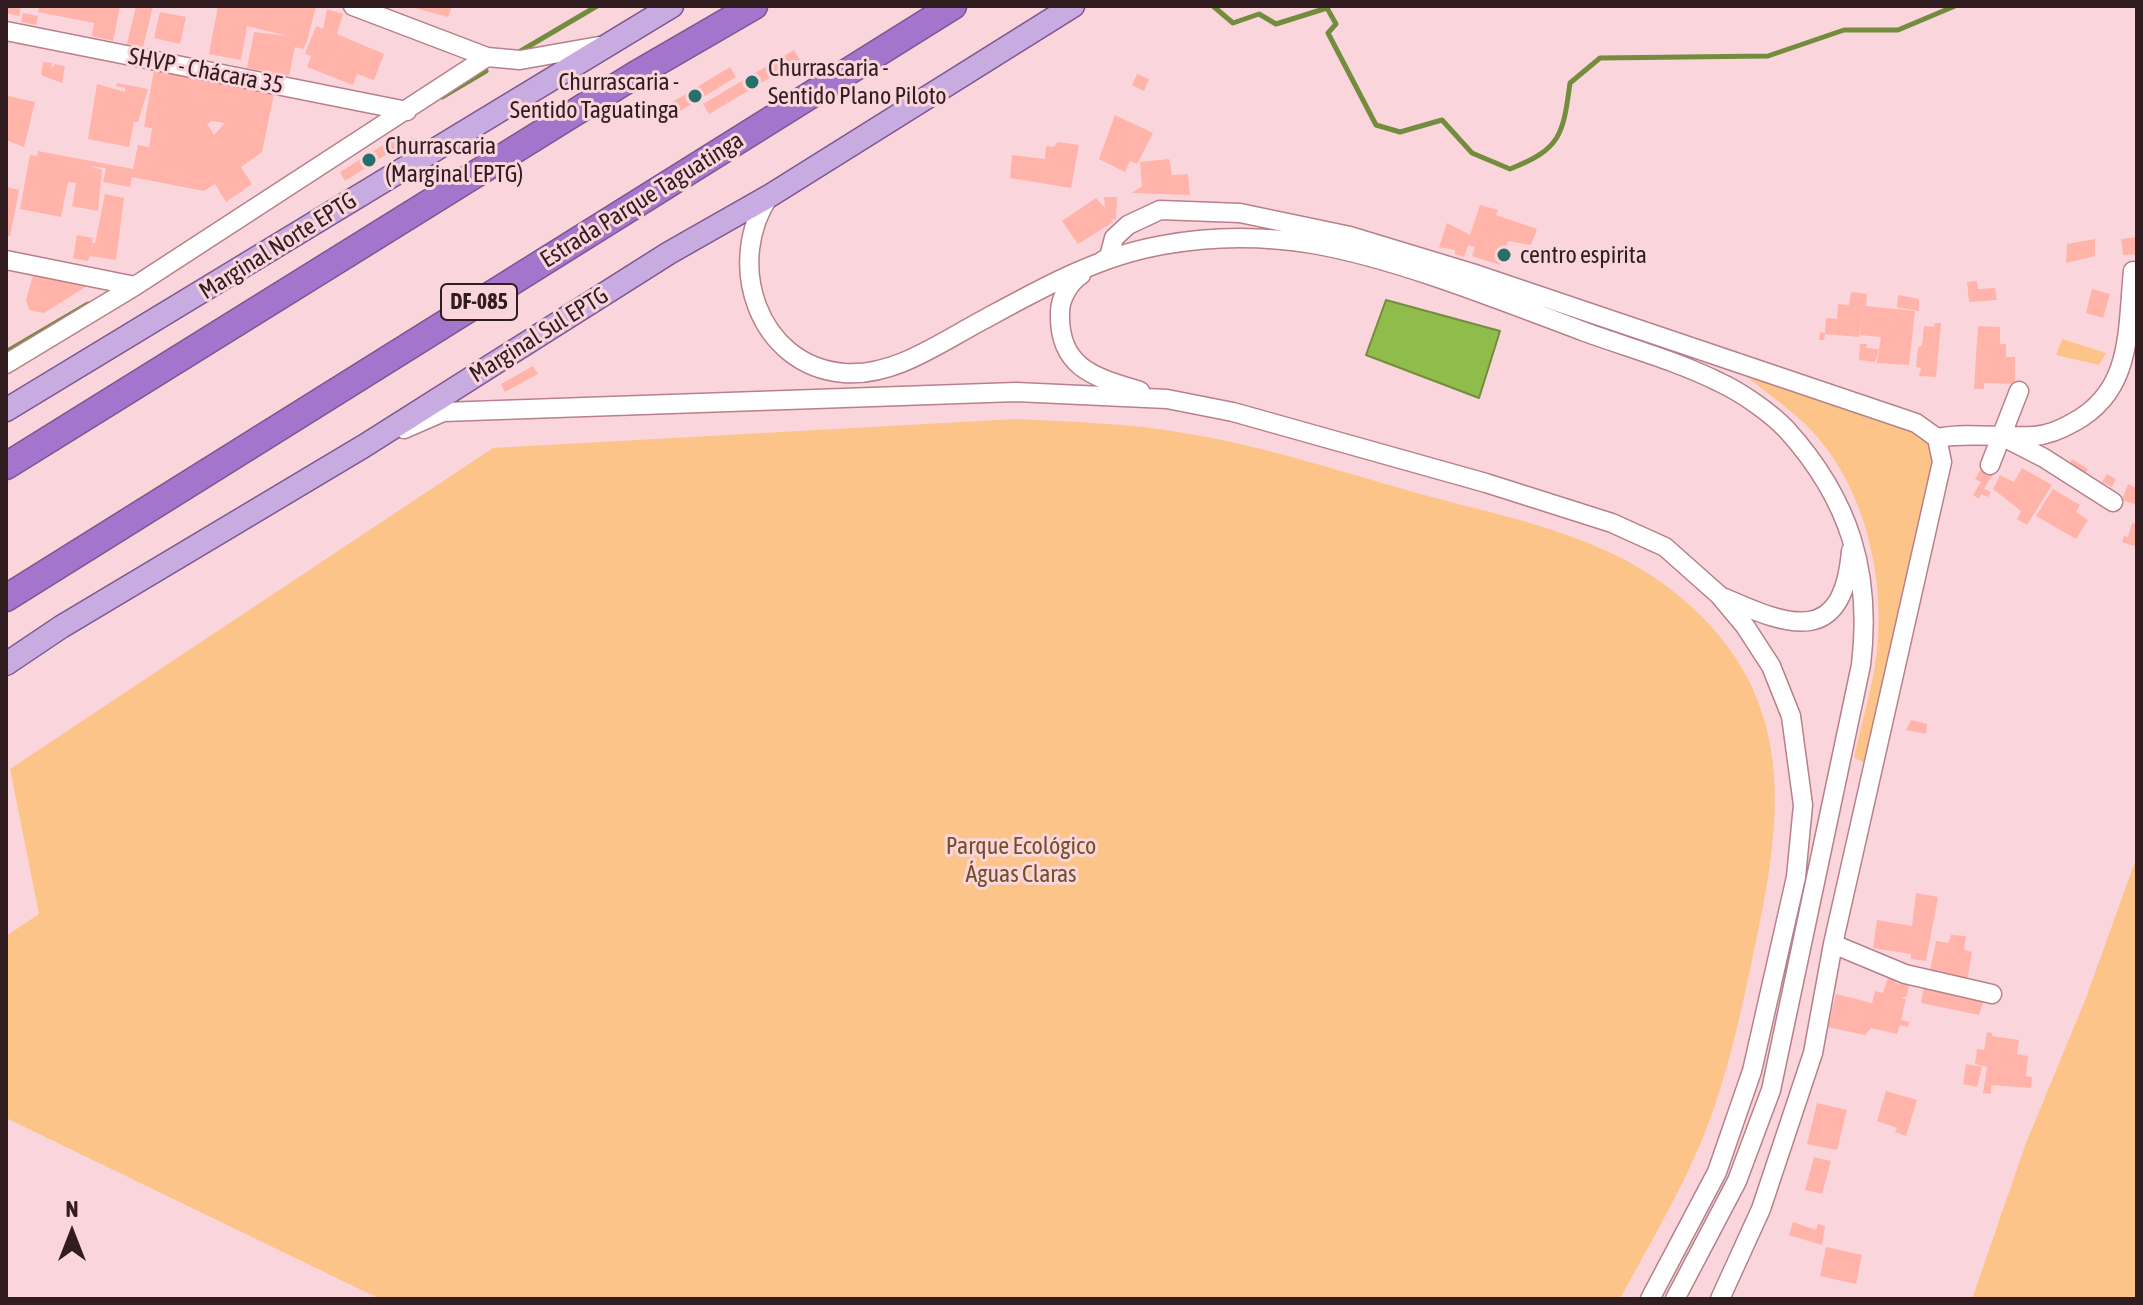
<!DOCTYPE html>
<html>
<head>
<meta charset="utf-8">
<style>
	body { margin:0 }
	#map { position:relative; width:2143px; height:1305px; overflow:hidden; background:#fad6dc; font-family:"Asap Condensed",sans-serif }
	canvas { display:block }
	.frame { position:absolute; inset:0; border:8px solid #311c20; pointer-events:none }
	.north { position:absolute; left:32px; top:1193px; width:80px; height:80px; -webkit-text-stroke:6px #fad6dc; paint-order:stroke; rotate:0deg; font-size:22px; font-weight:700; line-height:32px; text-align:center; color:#311c20 }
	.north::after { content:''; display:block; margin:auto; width:28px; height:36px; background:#311c20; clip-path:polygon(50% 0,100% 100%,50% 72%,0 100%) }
</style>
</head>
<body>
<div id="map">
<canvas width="2143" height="1305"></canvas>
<div class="frame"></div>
<div class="north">N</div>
</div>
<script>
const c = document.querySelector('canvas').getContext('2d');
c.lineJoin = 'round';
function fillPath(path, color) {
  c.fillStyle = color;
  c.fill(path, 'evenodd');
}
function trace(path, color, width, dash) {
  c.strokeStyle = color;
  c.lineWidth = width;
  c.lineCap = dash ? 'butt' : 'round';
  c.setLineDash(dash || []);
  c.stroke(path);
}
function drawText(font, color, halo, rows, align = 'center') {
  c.font = font + ' "Asap Condensed",sans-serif';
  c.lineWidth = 6;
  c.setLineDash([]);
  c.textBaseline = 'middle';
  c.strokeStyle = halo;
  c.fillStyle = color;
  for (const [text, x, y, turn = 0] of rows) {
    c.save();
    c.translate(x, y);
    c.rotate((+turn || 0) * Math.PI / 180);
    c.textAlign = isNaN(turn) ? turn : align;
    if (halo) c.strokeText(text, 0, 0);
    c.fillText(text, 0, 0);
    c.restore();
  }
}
fillPath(new Path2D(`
	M2062,339L2106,353L2099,365L2056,355Z
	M1734,366L1915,425L1933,442L1939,461L1870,765L1854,758C1862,719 1876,678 1878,638C1883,564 1860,477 1805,424C1783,403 1757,386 1734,366Z
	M1016,419C1072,422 1129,423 1184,433C1265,446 1345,473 1424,495C1506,517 1601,535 1669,588C1796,686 1786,805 1755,946C1740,1017 1725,1090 1695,1156C1673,1205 1645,1252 1620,1299H380L6,1118V936L39,914L10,769L493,448Z
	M2137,856V1299H1972L2026,1143L2086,998Z`), '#fcc488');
const water = new Path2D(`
	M1386,300L1500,331L1479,398L1366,355Z`);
fillPath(water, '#8fbc4b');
trace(water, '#738c3e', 2);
trace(new Path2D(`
	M1213,6L1233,23L1259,14L1276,24L1327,8L1336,24L1328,33L1376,125L1400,132L1442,120L1472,153L1510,169C1561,149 1563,135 1570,83L1600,58L1768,56L1844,30H1898L1955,6
	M519,52L597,6
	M442,97L486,71
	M6,352L88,304`), '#738c3e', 5);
fillPath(new Path2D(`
	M6,6H21L19,16L6,13Z
	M40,6H120L113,41L92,36L94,23L38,12Z
	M136,6H153L143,47L127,44Z
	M218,6H316L307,41L303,49L295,47L289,76L247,68L254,32L288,36L247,26L241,60L209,54Z
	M418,6H452L448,17L412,7Z
	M327,9L343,14L337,34L384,54L374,80L357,74L353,85L307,67L311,56L305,54L316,26L323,29Z
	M160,12L186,17L180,44L154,38Z
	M23,13L38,16L36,25L21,22Z
	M794,50L800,60L709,114L703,104Z
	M43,62L52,63L51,69L55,64L65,66L62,83L41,75Z
	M730,67L736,77L659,124L653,114Z
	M154,70L274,94L262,152L241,167L252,184L226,202L215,184L204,191L132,177L130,187L103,182L106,168L90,166L102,170L98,211L72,206L76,183L68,182L61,217L20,209L30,155L37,156L38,151L133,169L138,145L149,147L152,128L144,127ZM212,121L225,123L214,135L207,124Z
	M1137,74L1149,79L1144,91L1132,85Z
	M117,83L148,89L138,122H134L129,147L88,139L97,84L125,92V88L116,86Z
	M8,96L35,102L24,147L6,140Z
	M1115,115L1153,133L1137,164L1130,161L1125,172L1099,159Z
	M393,139L398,147L345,181L340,172Z
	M1058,142L1079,145L1071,188L1010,178L1012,155L1045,159L1046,146L1053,147Z
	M1169,159L1172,175L1188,174L1190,195L1132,193L1142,186L1140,162Z
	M6,187L19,190L10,236H6Z
	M105,194L124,198L116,260L90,256L88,261L73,258L77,235L93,238L92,243H95Z
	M1104,197H1117L1116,220L1111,219L1113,222L1078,244L1062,221L1096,198L1105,208Z
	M1480,205L1498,210L1496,215L1537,229L1531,245L1508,241L1500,265L1472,256L1475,247L1468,245L1464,257L1455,254V250L1439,247L1447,223L1470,235Z
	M2137,237V254L2123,255L2121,239Z
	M2095,239V256L2066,263L2067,244Z
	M33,275L87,286L44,313L29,310L26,300Z
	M1977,281L1978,289L1995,288L1997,300L1969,302L1967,282Z
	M2092,289L2110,294L2103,318L2086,313Z
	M1851,292L1867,294L1866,306L1915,311L1909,365L1877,363L1881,337L1860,335L1863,307L1859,337L1825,334L1824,340H1819L1820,332L1825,333L1826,318L1837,319L1838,304L1849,305Z
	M1898,295L1919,299V311L1897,307Z
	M1935,323H1941L1936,377L1919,376L1921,368L1916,367L1918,348L1922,345L1924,326L1934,327Z
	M1978,326L2000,327V344H2006V357H2015V384L1984,383V389H1974Z
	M1860,344H1867L1866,348L1879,349L1875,362L1859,360Z
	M533,366L538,374L505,392L501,384Z
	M1991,452L1995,471L1984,489L1991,492L1988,497L1981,494L1979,499L1973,495L1981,482L1975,479Z
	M2072,459L2088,469L2083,478L2067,468Z
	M2022,468L2052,485L2027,525L2017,519L2021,511L1993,489L2000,475L2014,482Z
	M2107,474L2116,479L2112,487L2102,482Z
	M2128,484L2137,488V505L2122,500Z
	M2053,489L2080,505L2076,512L2088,520L2076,539L2036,516Z
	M2132,523L2137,524V547L2122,542L2124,536L2128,537Z
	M1911,720L1927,724L1926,734L1906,730Z
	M1916,893L1938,897L1926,961L1911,959V954L1873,948L1877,920L1912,926Z
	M1951,935L1966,936L1964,950L1972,952L1967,981L1929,976L1936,941L1948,943Z
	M1889,974L1896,975L1895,983L1909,985L1907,996L1901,998L1906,999L1901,1020L1909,1022L1908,1027L1900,1025L1897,1034L1871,1028L1865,1035L1828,1027L1836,994L1872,1003L1875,991L1883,993Z
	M1925,981L1985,996L1979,1015L1921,1003Z
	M1987,1032L1992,1033V1036L2019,1040L2017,1054L2028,1056L2026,1076L2032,1077L2031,1088L1991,1085V1094L1983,1093L1987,1067L1975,1064L1977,1049L1984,1050Z
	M1966,1064L1982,1067L1977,1087L1963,1084Z
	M1886,1091L1917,1100L1906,1136L1895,1132L1897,1128L1877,1121Z
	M1817,1103L1847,1110L1837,1150L1807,1144Z
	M1814,1157L1831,1161L1822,1194L1805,1190Z
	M1793,1222L1816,1230L1818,1224L1825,1226L1822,1245L1789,1235Z
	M1826,1247L1862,1255L1856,1284L1820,1276Z`), '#ffb3a9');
const minor = new Path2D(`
	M353,6L487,57L520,60L599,46
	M6,31L407,111
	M770,195C724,261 757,366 844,373C894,377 941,342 983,320C1040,289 1098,256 1163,245C1211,236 1264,236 1313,244C1399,259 1502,301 1585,332C1629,348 1677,361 1719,382C1741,392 1771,413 1787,430C1850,500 1872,573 1861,665L1771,1090L1737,1181L1675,1299
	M6,260L135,286
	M1102,261L1109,257L1114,238L1128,225L1160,210L1240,213L1350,236L1472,273L1916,423L1937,438L1942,462L1833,944L1813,1053L1761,1209L1720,1299
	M1081,275C1070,282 1060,298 1060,312C1058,368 1094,377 1140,391
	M6,364L135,286L487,57
	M404,429L443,412L585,407L1016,392L1167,399L1233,412L1486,483L1612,523L1665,547L1719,595L1745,626L1771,666L1791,716L1803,805L1796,877L1752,1071L1717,1172L1650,1299
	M1937,438C1968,432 2002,438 2034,436C2049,435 2062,429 2074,422C2133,390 2127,330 2133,271
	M2007,439L2044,458L2113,502
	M1990,465L2019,391
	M1725,598C1790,627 1843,646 1851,551
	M1833,944L1905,974L1992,994`);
const major = new Path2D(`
	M6,410L672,6
	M6,664L61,627L364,446L669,253L771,195L1073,6`);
const highway = new Path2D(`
	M6,466L635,75L754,6
	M6,598L953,6`);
trace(minor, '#b7808a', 21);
trace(major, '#7c5690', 25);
trace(highway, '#7c5690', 29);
trace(minor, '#fff', 18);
trace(major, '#c8ace1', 22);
trace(highway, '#a475cd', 26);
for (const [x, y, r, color] of [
	[752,82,8,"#266f6a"],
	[695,96,8,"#266f6a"],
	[369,160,8,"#266f6a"],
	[1504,255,8,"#266f6a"]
]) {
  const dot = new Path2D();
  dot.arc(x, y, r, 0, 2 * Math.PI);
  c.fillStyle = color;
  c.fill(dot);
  trace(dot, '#fad6dc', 3);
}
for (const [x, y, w] of [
	[479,302,76]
]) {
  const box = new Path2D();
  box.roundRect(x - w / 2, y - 18, w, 36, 6);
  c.fillStyle = '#fad6dc';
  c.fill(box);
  trace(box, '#311c20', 2);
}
drawText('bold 22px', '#311c20', null, [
	["DF-085",479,302]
]);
drawText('24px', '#311c20', '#fad6dc', [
	["Churrascaria -",768,68],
	["Sentido Plano Piloto",768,96],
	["Churrascaria -",679,82,"right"],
	["Sentido Taguatinga",679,110,"right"],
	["Churrascaria",385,146],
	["(Marginal EPTG)",385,174],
	["centro espirita",1520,255]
], 'left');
drawText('24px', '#311c20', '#fad6dc', [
	["SHVP - Chácara 35",206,71,11],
	["Estrada Parque Taguatinga",642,200,-32],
	["Marginal Norte EPTG",278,246,-32],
	["Marginal Sul EPTG",539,335,-32]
]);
drawText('24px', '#725028', '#fad6dc', [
	["Parque Ecológico",1021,846],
	["Águas Claras",1021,874]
]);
</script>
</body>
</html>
